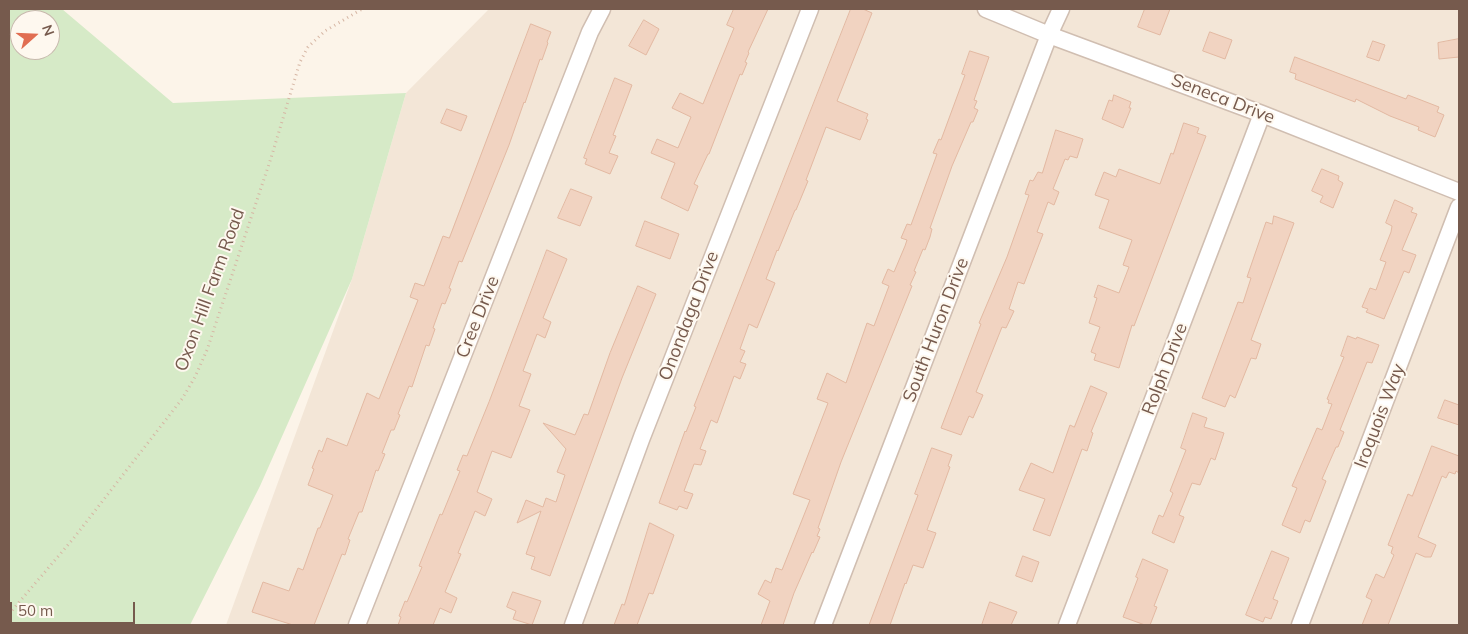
<!DOCTYPE html>
<html>
<head>
<meta charset="utf-8">
<style>
	body { margin:0 }
	#map { position:relative; width:1468px; height:634px; overflow:hidden; background:#fcf4e9; font-family:Mulish,sans-serif }
	canvas { display:block }
	.frame { position:absolute; inset:0; border:10px solid #765a4d; pointer-events:none }
	.north { position:absolute; left:10px; top:10px; width:50px; height:50px; box-sizing:border-box; background:#fef8ef; border:1px solid #c8b9ae; border-radius:50%; rotate:70deg; font-size:14px; font-weight:700; line-height:20px; text-align:center; color:#765a4d }
	.north::after { content:''; display:block; margin:auto; width:18px; height:22px; background:#e16e52; clip-path:polygon(50% 0,100% 100%,50% 72%,0 100%) }
	.scale { position:absolute; left:10px; top:602px; width:125px; height:22px; box-sizing:border-box; border:2px solid #765a4d; border-top:0; padding-left:6px; font-size:15px; line-height:18px; white-space:nowrap; color:#765a4d; -webkit-text-stroke:4px #fef8ef; paint-order:stroke }
</style>
</head>
<body>
<div id="map">
<canvas width="1468" height="634"></canvas>
<div class="frame"></div>
<div class="north">N</div>
<div class="scale">50 m</div>
</div>
<script>
const c = document.querySelector('canvas').getContext('2d');
c.lineJoin = 'round';
function fillPath(path, color) {
  c.fillStyle = color;
  c.fill(path, 'evenodd');
}
function trace(path, color, width, dash) {
  c.strokeStyle = color;
  c.lineWidth = width;
  c.lineCap = dash ? 'butt' : 'round';
  c.setLineDash(dash || []);
  c.stroke(path);
}
function drawText(font, color, halo, rows, align = 'center') {
  c.font = font + ' Mulish,sans-serif';
  c.lineWidth = 4;
  c.setLineDash([]);
  c.textBaseline = 'middle';
  c.strokeStyle = halo;
  c.fillStyle = color;
  for (const [text, x, y, turn = 0] of rows) {
    c.save();
    c.translate(x, y);
    c.rotate((+turn || 0) * Math.PI / 180);
    c.textAlign = isNaN(turn) ? turn : align;
    if (halo) c.strokeText(text, 0, 0);
    c.fillText(text, 0, 0);
    c.restore();
  }
}
fillPath(new Path2D(`
	M489,9H1459V625H226L352,279L406,93Z`), '#f3e6d7');
fillPath(new Path2D(`
	M9,9H62L173,103L406,93L352,279L260,486L190,625H9ZM20,20H50V50H20Z`), '#d6eac7');
const building = new Path2D(`
	M734,9H768L748,52L749,53L745,62L747,63L742,75L740,74L709,154H708L694,184L698,186L688,211L661,198L675,163L651,153L657,139L678,148L691,117L672,108L680,93L703,104L734,28L727,25Z
	M851,9H863L872,13L837,101L868,114L866,119L868,120L860,140L826,127L806,180L808,181L796,210H795L778,251L777,250L766,279L775,283L757,328L749,324L740,349L745,351L740,362L746,364L740,379L734,376L717,423L711,420L700,449L706,451L701,465L694,464L684,491L693,494L687,509L679,506L677,510L659,503L685,431L686,432L696,407L694,406L703,383Z
	M1145,9H1170L1160,35L1138,27Z
	M644,20L659,29L646,55L629,46Z
	M531,24L551,32L547,42L548,43L542,60L540,59L525,103L524,102L509,145L462,262L459,261L449,288L451,289L445,304L442,303L433,328L435,329L429,346L426,345L412,387L409,386L398,414L400,415L394,430H391L382,453L385,454L378,471L376,470L362,512H359L348,539L350,540L345,555L342,554L314,625H293L252,612L263,582L289,591L298,568L303,570L318,528H320L333,495L308,485L314,469L312,468L319,450L322,452L327,438L347,446L367,393L379,399L418,300L410,297L415,283L424,286L443,236L449,238Z
	M1210,32L1232,40L1225,59L1203,51Z
	M1459,39V57L1439,59L1438,43Z
	M1373,41L1385,45L1379,61L1367,57Z
	M970,51L989,57L974,100L977,101L974,108L978,110L973,122H971L952,166L930,228L932,229L930,237L925,250L923,249L914,271L916,272L910,285L912,286L841,462L818,528L820,529L817,536L820,537L813,553L812,552L794,593L783,625H761L770,601L758,594L765,580L771,583L776,568L782,570L810,500L793,494L828,403L817,399L827,373L846,383L867,323L874,326L889,286L882,283L888,269L894,272L905,246L907,240L901,238L907,224L911,225L937,154L933,153L939,139L941,140L965,75L962,74Z
	M1295,57L1406,99L1408,95L1439,107L1437,112L1444,115L1435,137L1418,130L1419,127L1390,116L1356,99L1355,102L1295,79L1296,74L1290,72Z
	M615,78L632,85L613,135L616,136L609,153L618,156L610,174L585,164L587,159L584,158Z
	M1114,95L1131,102L1129,108H1131L1123,128L1102,119L1109,100L1112,101Z
	M447,109L467,116L461,131L441,123Z
	M1184,123L1199,128L1197,133L1206,136L1134,326L1132,325L1119,368L1094,360L1096,354L1091,352L1100,327L1089,323L1097,298L1094,297L1098,285L1119,293L1129,267L1123,265L1132,240L1099,228L1109,200L1095,195L1104,172L1116,177L1119,169L1160,184L1171,153L1173,154Z
	M1056,130L1083,139L1077,158L1070,156L1068,160L1065,159L1053,189L1059,192L1054,205L1048,202L1037,232L1043,234L1038,247L1024,284L1018,282L1009,309L1014,311L1006,328L1002,327L976,392L983,395L973,418L969,416L961,435L941,428L981,324L979,323L1007,257L1029,195L1025,194L1030,180L1033,181L1038,172L1042,173Z
	M1322,169L1339,176L1338,180L1343,183L1333,208L1320,202L1323,196L1312,191Z
	M571,189L592,197L580,226L558,218Z
	M1395,200L1413,208L1411,212L1417,214L1402,250L1416,255L1409,273L1404,271L1384,319L1366,312L1368,309L1362,307L1370,288L1376,290L1386,262L1380,260L1391,232L1392,226L1386,223Z
	M1274,216L1294,223L1251,340L1261,344L1256,359L1251,358L1235,398L1230,395L1225,407L1202,398L1238,302L1243,303L1251,278L1247,277L1266,222L1272,224Z
	M645,221L679,234L670,259L636,246Z
	M547,250L567,259L543,318L551,322L545,338L537,334L523,371L531,374L519,406L530,410L511,458L492,451L477,492L492,499L485,516L475,511L458,553L461,554L445,592L457,598L451,613L440,608L433,625H398L401,617L399,616L405,601L407,602L422,567L419,566L440,514L442,515L460,471L457,470L463,455L467,456L489,402Z
	M638,286L656,294L622,378L550,576L531,569L535,557L526,554L541,511L517,523L526,500L543,507L546,498L556,502L565,475L557,472L566,449L543,423L575,435L584,414L588,415L610,353Z
	M1348,336L1356,339L1357,337L1379,345L1372,363L1367,362L1340,430L1344,432L1338,447H1336L1322,479L1326,481L1310,522L1305,520L1300,533L1282,525L1297,488L1292,486L1302,463L1317,428L1322,430L1332,404L1328,403L1329,400L1327,399L1344,357L1341,356Z
	M1091,386L1107,393L1091,432L1093,433L1087,451L1082,449L1050,536L1033,530L1045,499L1019,490L1031,463L1053,473L1070,425L1074,427Z
	M1445,400L1459,405V425L1438,418Z
	M1193,413L1207,418L1204,427L1224,433L1215,460L1211,458L1200,485L1192,483L1179,515L1184,517L1174,543L1152,533L1159,515L1163,517L1173,493L1170,491L1186,450L1181,448Z
	M1432,446L1459,456V473L1456,471L1455,474L1449,472L1446,478L1442,476L1418,537L1436,545L1431,557H1425L1416,553L1388,625H1362L1372,600L1366,597L1376,574L1384,578L1394,555L1391,553L1393,547L1388,545L1408,494L1412,496Z
	M932,448L952,455L948,466L950,467L927,530L936,533L923,568L913,565L906,584L905,583L890,625H869L918,495L915,494Z
	M650,523L674,535L653,594L649,593L637,625H614L622,604L624,605Z
	M1272,551L1289,558L1273,599L1278,601L1271,619L1265,617L1263,622L1246,615Z
	M1023,556L1039,562L1032,582L1016,576Z
	M1143,559L1168,570L1154,606L1157,607L1150,625H1145L1123,617L1138,578L1136,577Z
	M513,592L541,601L532,625L513,619L516,611L507,607Z
	M990,602L1017,612L1011,625H982Z`);
fillPath(building, '#f1d3c1');
trace(building, '#e3b9a2', 1);
const street = new Path2D(`
	M986,9L1049,35L1262,114L1459,192
	M357,625L590,32L602,9
	M573,625L642,437L810,9
	M823,625L1049,35L1061,9
	M1067,625L1262,114
	M1300,625L1459,207`);
trace(street, '#d0beb1', 19);
trace(new Path2D(`
	M9,614L73,539L182,399L195,377L207,350L271,158L300,62L308,47L325,31L362,9`), '#d6b6a4', 3, [1, 4]);
trace(street, '#fff', 16);
drawText('18px', '#765a4d', '#fef8ef', [
	["Seneca Drive",1223,99,21],
	["Oxon Hill Farm Road",210,290,-70],
	["Onondaga Drive",689,316,-69],
	["Cree Drive",478,317,-68],
	["South Huron Drive",936,330,-69],
	["Rolph Drive",1165,369,-69],
	["Iroquois Way",1380,416,-69]
]);
</script>
</body>
</html>
